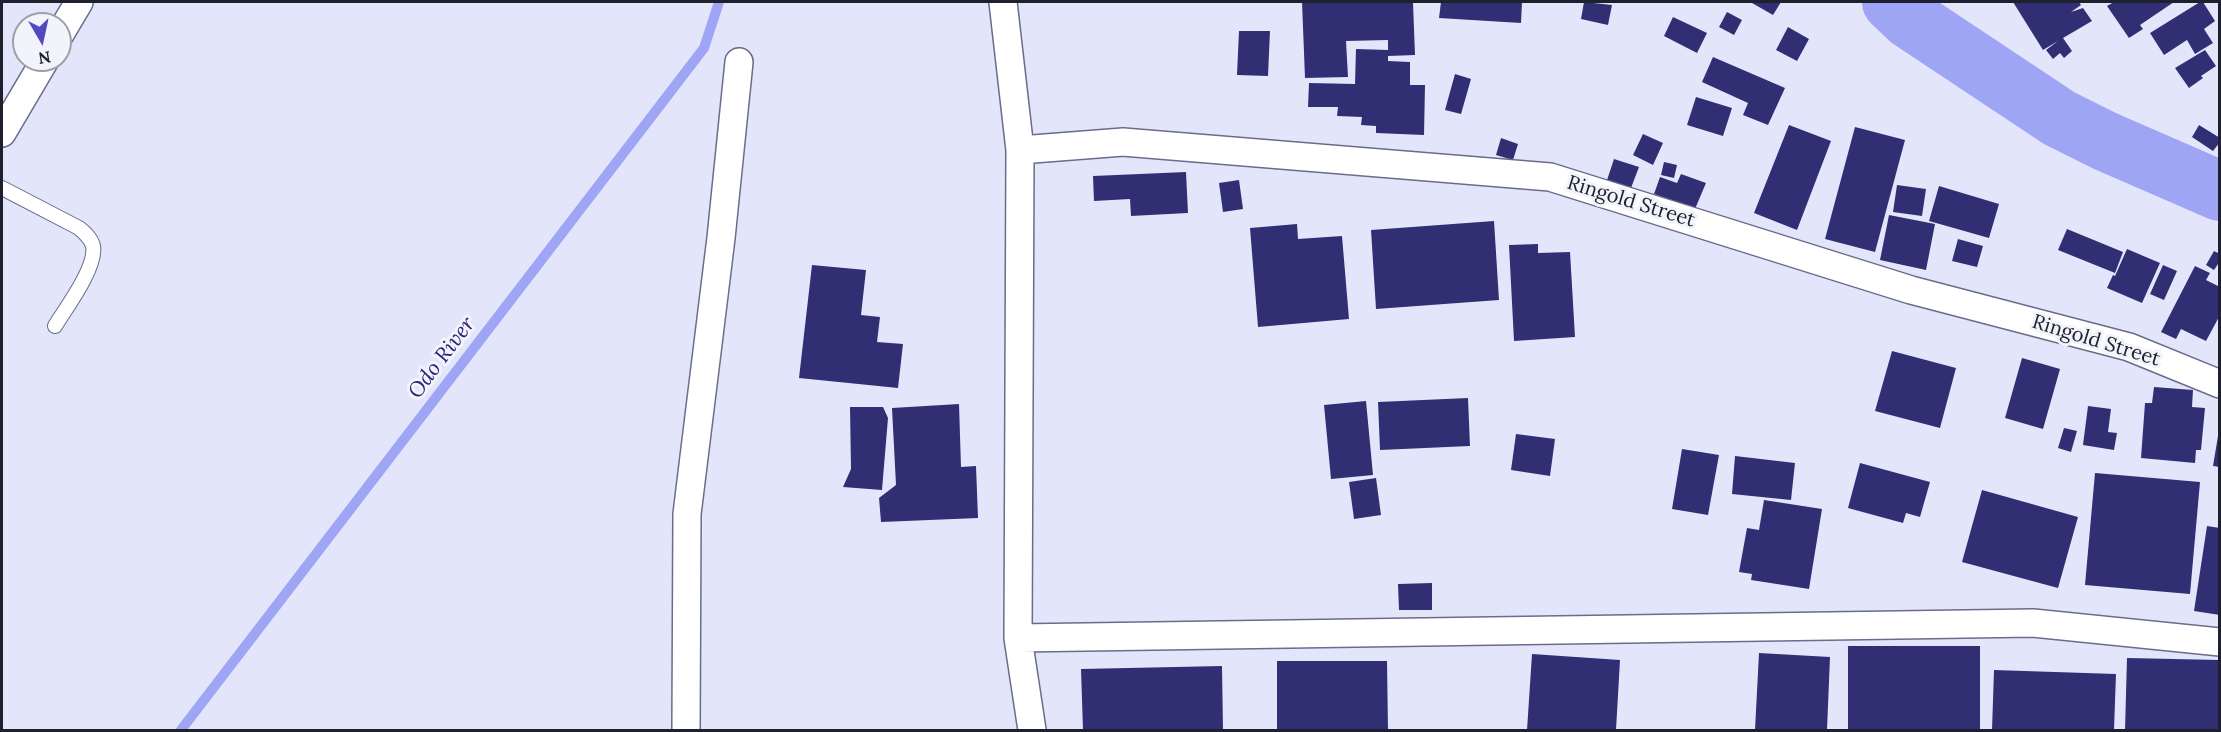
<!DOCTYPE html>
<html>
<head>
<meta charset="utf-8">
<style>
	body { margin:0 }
	#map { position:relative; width:2221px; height:732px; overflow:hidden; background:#e3e6fb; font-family:Lora,serif }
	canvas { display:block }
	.frame { position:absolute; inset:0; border:3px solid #1f202d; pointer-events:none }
	.north { position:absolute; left:12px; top:12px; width:60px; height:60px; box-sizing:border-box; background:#f3f4fb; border:2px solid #9e9fa9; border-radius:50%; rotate:171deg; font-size:16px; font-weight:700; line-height:24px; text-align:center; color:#1f202d }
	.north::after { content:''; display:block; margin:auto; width:21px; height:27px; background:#5049c0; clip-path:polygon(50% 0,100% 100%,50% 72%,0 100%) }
</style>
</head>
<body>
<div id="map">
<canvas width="2221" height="732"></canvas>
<div class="frame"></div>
<div class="north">N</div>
</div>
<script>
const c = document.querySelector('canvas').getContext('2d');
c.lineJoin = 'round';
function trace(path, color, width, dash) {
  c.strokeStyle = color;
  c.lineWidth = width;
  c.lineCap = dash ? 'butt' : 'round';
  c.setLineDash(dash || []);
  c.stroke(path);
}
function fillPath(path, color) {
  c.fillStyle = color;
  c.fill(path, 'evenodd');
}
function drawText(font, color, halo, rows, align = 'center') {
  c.font = font + ' Lora,serif';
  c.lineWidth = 6;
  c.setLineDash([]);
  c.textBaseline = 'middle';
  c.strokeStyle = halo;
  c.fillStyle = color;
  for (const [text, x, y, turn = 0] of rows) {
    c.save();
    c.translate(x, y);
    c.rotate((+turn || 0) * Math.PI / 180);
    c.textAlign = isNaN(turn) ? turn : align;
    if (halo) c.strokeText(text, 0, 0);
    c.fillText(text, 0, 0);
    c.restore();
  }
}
trace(new Path2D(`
	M181,730L704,48L719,2`), '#9ea5f4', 10);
trace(new Path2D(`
	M1892,2L1910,19L2059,118L2105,141L2220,191`), '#9ea5f4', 60);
fillPath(new Path2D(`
	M1302,2H1413L1415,55L1388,56V61L1410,62V85H1425L1424,135L1376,133V126L1361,125L1362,117L1337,116L1338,107H1308L1309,83L1355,84L1356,49L1388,50V40L1346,41L1348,77L1305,78Z
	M1441,2H1522L1521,23L1439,18Z
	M1584,2L1612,5L1608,25L1581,19Z
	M1753,2H1781L1773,15L1752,3Z
	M2013,2H2079L2081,5L2071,12L2083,8L2092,21L2063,38L2072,51L2064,58L2060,53L2053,59L2046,50L2058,41L2043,50Z
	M2114,2H2174L2140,25L2143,29L2129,38L2107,6Z
	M2200,2H2203L2215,21L2204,29L2213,43L2195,54L2187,40L2164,55L2150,33Z
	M1727,12L1742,20L1734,35L1719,27Z
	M1673,17L1707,33L1697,53L1664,36Z
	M1788,27L1809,39L1797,61L1776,50Z
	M1239,31H1270L1268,76L1237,75Z
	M2205,50L2216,66L2201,76L2203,78L2189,88L2175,68Z
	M1713,57L1785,88L1768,125L1743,115L1748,103L1702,82Z
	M1455,74L1471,79L1461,114L1445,110Z
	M1696,97L1732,108L1723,136L1687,125Z
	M1789,125L1831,141L1797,230L1754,213Z
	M2199,125L2220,138V142L2213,151L2192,137Z
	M1855,127L1905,140L1875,252L1825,239Z
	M1643,134L1663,143L1653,165L1633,155Z
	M1501,138L1518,144L1513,160L1496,155Z
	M1614,159L1639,167L1631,188L1607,180Z
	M1664,162L1677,165L1674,178L1661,175Z
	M1186,172L1188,213L1131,216L1130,199L1094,201L1093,176Z
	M1681,174L1706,183L1695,209L1654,194L1660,177L1677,183Z
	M1239,180L1243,209L1223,212L1219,183Z
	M1897,185L1926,189L1922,216L1893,212Z
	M1939,186L1999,204L1989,238L1929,221Z
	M1889,215L1935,224L1926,270L1880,260Z
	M1494,221L1499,300L1376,309L1371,230Z
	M1297,224L1298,239L1342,236L1349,319L1258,327L1250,228Z
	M2067,229L2123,252L2115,273L2058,250Z
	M1958,239L1983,246L1977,267L1952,261Z
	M1538,244V253L1570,252L1575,337L1514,341L1509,245Z
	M2127,249L2160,263L2142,303L2107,288L2113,275L2115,276Z
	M2214,251L2220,254V261L2214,270L2206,265Z
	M812,265L866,270L861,315L880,317L877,342L903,344L898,388L799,378Z
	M2163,265L2177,271L2164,300L2150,294Z
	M2195,266L2210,273L2206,280L2220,287V315L2206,341L2181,329L2176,339L2161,332Z
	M1892,351L1956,368L1940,428L1875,411Z
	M2022,358L2060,369L2043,429L2005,418Z
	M2154,387L2193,390L2192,407L2205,408L2201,450H2196L2195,463L2141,458L2145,403H2152Z
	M1468,398L1470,446L1380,450L1378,402Z
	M1366,401L1373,475L1331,479L1324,405Z
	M959,404L961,467L976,466L978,518L881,522L879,498L896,485L892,408Z
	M2088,406L2111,409L2108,432L2117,433L2114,450L2083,445Z
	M850,407H883L888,418L882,490L843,487L851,469Z
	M2064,428L2077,431L2071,452L2058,448Z
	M1516,434L1555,439L1550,476L1511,470Z
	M2218,436H2220V467L2213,466Z
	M1682,449L1719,455L1708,515L1672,509Z
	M1735,456L1795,463L1791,500L1732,494Z
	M1860,463L1930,482L1920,517L1906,513L1903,523L1848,508Z
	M2095,473L2200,482L2190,594L2085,585Z
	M1376,478L1381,515L1354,519L1349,482Z
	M1982,490L2078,517L2058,588L1962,562Z
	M1764,500L1822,509L1809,589L1751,580L1752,574L1739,572L1747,528L1759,530Z
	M2207,526L2220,528V615L2194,611Z
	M1432,583V610H1399L1398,584Z
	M1848,646H1980V730H1848Z
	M1759,653L1830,657L1827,730H1755Z
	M1532,654L1620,660L1616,730H1527Z
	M2127,658L2220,660V730H2125Z
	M1277,661H1387L1388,730H1277Z
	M1222,666L1223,730H1083L1081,669Z
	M1994,670L2116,674L2114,730H1992Z`), '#312f74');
const lane = new Path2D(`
	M2,188L79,228C85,233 91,238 93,246C97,267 66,308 55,326`);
const street = new Path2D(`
	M1003,2L1020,150L1018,638L1032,730
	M60,34L79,2
	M2,133L45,60
	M1020,150L1123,142L1550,177L1911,290L2129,347L2220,384
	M1018,638L2033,623L2220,642
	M686,730L687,514L721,238L739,62`);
trace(lane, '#696c8a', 16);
trace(street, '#696c8a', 30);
trace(lane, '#fff', 14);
trace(street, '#fff', 27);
drawText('20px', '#1f202d', '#f3f4fb', [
	["Ringold Street",1631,202,17],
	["Ringold Street",2096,341,17]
]);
drawText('italic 21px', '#2b217b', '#f3f4fb', [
	["Odo River",442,358,-53]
]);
</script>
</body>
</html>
